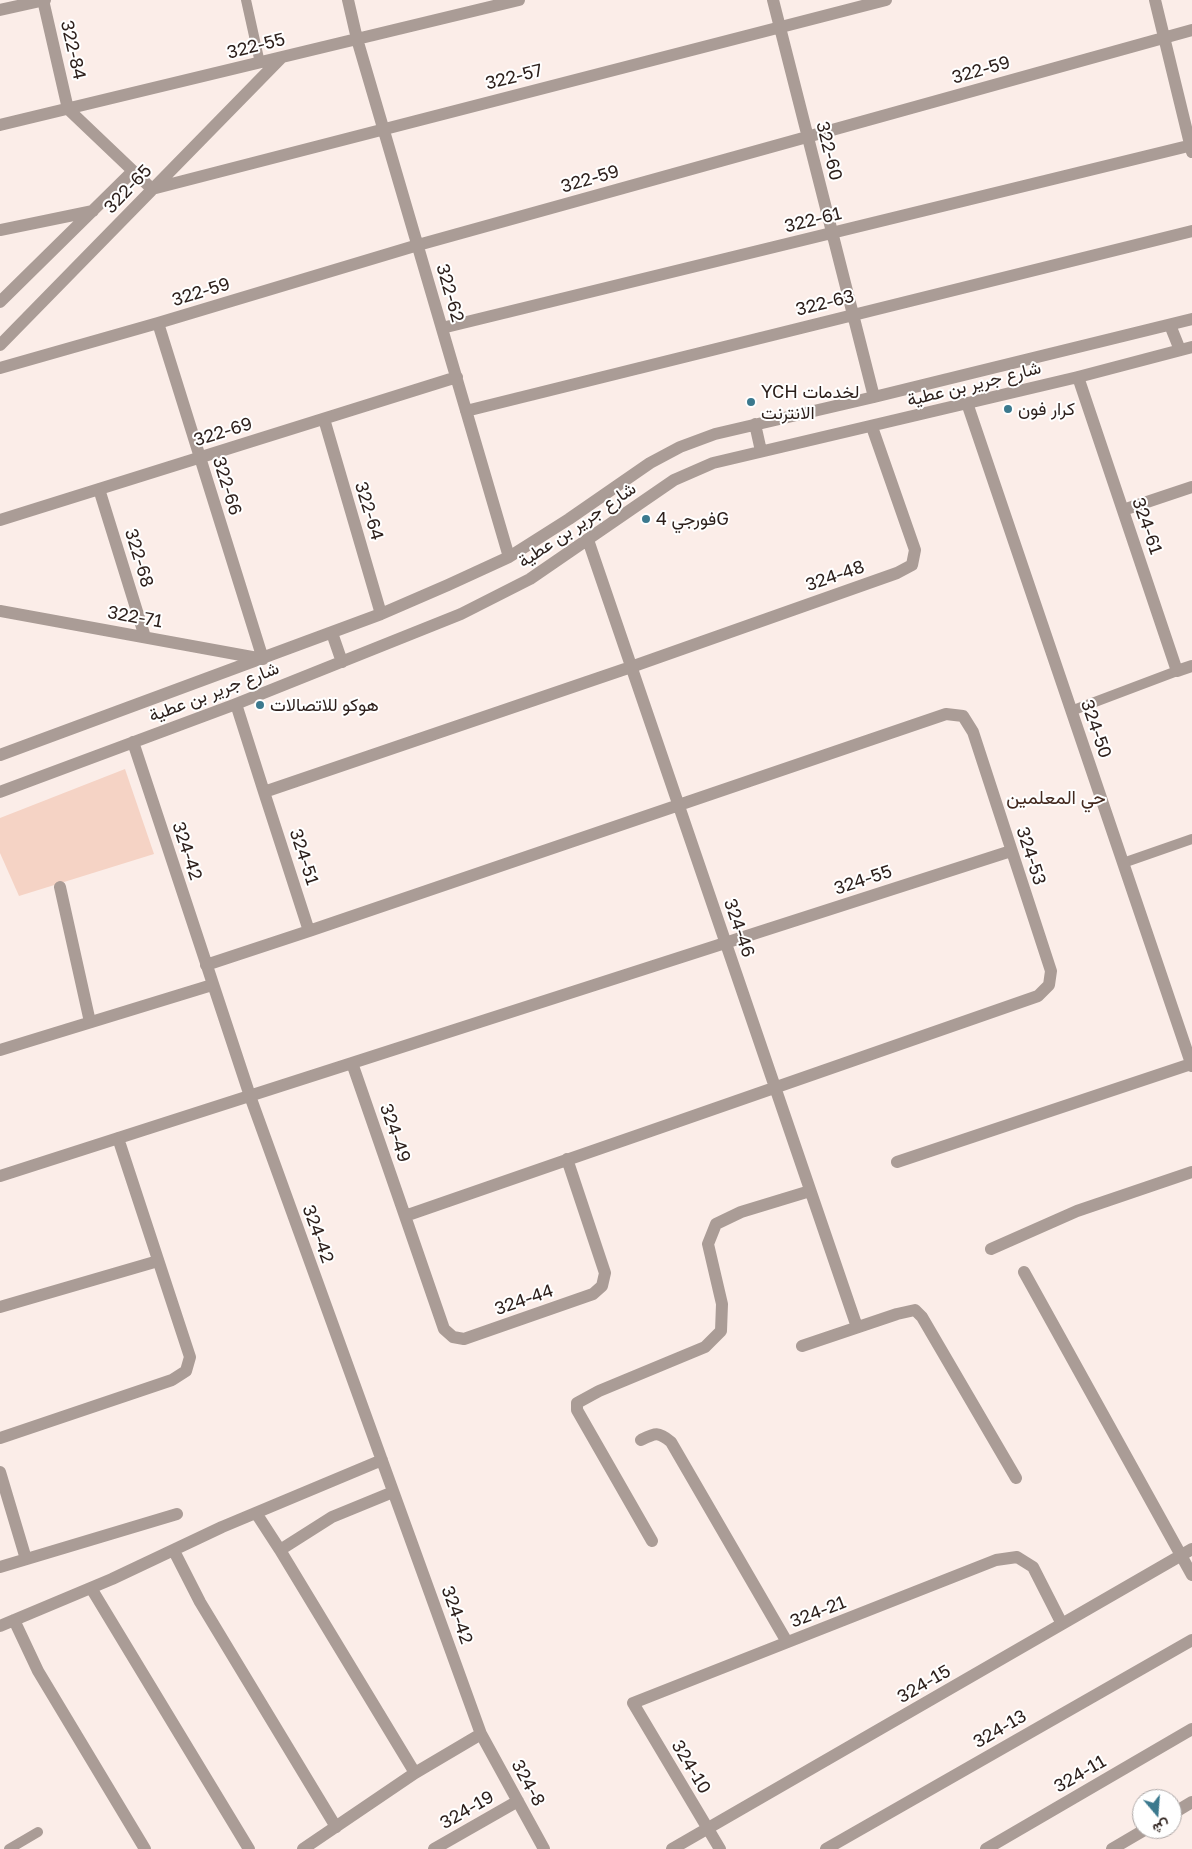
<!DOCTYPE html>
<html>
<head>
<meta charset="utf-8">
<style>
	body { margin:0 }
	#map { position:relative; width:1192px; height:1849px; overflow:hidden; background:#fbede8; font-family:"Golos Text",Vazirmatn,sans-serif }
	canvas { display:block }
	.north { position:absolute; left:1132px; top:1789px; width:50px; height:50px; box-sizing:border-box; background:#fff; border:1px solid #aba5a4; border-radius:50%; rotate:162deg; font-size:14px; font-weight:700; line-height:20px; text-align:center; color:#2c1f1b }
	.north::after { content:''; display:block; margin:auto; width:18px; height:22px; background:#3b798e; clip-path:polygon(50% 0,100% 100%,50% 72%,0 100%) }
</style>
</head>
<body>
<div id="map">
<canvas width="1192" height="1849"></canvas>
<div class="north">ش</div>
</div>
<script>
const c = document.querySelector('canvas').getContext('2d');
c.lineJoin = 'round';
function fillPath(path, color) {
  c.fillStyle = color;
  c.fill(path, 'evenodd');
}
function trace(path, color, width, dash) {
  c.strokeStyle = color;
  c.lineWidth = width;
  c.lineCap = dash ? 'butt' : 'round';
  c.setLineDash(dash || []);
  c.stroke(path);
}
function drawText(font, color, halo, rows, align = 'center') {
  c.font = font + ' "Golos Text",Vazirmatn,sans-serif';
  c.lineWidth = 4;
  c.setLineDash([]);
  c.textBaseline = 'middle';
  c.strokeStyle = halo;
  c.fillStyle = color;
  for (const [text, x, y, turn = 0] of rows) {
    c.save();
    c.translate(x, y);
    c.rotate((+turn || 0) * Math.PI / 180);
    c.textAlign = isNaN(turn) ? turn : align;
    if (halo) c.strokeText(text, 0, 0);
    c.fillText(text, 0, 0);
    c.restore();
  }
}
fillPath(new Path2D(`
	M125,769L154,854L19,896L0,853V818Z`), '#f5d3c5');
trace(new Path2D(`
	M246,0L260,63
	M1071,711L1177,671
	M1123,863L1192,839
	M9,1849L38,1832`), '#aa9c96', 10);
trace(new Path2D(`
	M43,0L68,109L152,189L886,0
	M348,0L357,39L509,557
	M773,0L874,397
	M1155,0L1192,152
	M0,10L45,0
	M0,125L519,0
	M0,230L93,211
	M0,302L133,171
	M1170,325L1180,350
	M442,328L1192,145
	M0,345L281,58
	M0,368L158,323L418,245L1192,30
	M1078,377L1177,671L1192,666
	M967,403L1192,1066
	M466,411L1192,231
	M324,419L381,614
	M755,424L761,451
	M872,427L915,550L912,565L897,573L631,667L264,792L309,931L946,714L963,716L973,732L1051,971L1049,985L1038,996C827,1071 616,1142 405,1216L352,1063L1011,851
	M99,489L145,637
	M1123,510L1192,487
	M0,520L457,377
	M588,540L857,1327
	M0,611L263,659L158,323
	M332,633L342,662
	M236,704L264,792
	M133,742L250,1096L481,1734L544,1849
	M0,755L381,614L448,585L509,557L569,519L650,463L680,447L715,434L874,397L1192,319
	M0,792L236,704L461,614L530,579L674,480L713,463L1078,377L1192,347
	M60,887L90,1022
	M206,965L309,931
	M0,1050L212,985
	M897,1162L1191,1064
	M0,1176L352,1063
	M405,1216L444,1329L453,1337L464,1339L593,1294L602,1286L605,1273L567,1159
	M991,1249L1077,1211L1192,1172
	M1024,1272L1192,1575
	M0,1307L158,1261
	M802,1346L897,1314L915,1310L922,1317L1016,1478
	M0,1438L172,1380L186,1371L190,1357L118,1138
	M641,1440C655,1433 658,1431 671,1442L787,1642
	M0,1472L26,1559
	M256,1513L280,1550L415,1773
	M652,1541L577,1410V1403L599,1391L705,1347L721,1331L722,1304L708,1244L716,1224L741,1212L810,1191
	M280,1550L332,1517L393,1492
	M174,1551L200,1602L336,1827
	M0,1567L177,1514
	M91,1588L249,1849
	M14,1620L38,1671L145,1849
	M0,1626L112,1579L222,1527L382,1460
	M1172,1814L1192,1802
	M303,1849L415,1773L481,1734
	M434,1849L518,1801
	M672,1849L1192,1549
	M720,1849L633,1703L996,1560L1017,1557L1033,1567L1062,1624
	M826,1849L1192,1640
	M986,1849L1192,1729
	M1112,1849L1146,1829`), '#aa9c96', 12);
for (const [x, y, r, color] of [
	[751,402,5,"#3b798e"],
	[1008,409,5,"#3b798e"],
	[646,519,5,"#3b798e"],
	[260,705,5,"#3b798e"]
]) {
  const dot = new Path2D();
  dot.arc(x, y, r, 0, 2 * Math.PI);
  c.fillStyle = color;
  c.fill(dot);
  trace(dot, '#fff', 2);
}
drawText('18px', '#2c1f1b', '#fff', [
	["322-55",256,46,-14],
	["322-84",73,50,77],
	["322-59",981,70,-16],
	["322-57",514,77,-14],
	["322-60",829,151,76],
	["322-59",590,179,-16],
	["322-65",128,189,-46],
	["322-61",813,220,-14],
	["322-59",201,292,-17],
	["322-62",450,293,74],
	["322-63",825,303,-14],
	["شارع جرير بن عطية",974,384,-14],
	["322-69",223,432,-17],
	["322-66",227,486,73],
	["322-64",369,511,73],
	["شارع جرير بن عطية",577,525,-34],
	["324-61",1147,526,71],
	["322-68",139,558,73],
	["324-48",835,576,-19],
	["322-71",135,617,10],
	["شارع جرير بن عطية",214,692,-21],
	["324-50",1096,729,71],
	["324-42",187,851,72],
	["324-53",1031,856,72],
	["324-51",304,857,72],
	["324-55",863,880,-18],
	["324-46",739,928,71],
	["324-49",395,1133,71],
	["324-42",318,1234,70],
	["324-44",524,1300,-19],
	["324-21",818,1612,-21],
	["324-42",457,1615,70],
	["324-15",924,1684,-30],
	["324-13",1000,1729,-30],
	["324-10",691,1767,59],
	["324-11",1080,1774,-30],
	["324-8",528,1783,61],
	["324-19",467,1810,-30]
]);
drawText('18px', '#2c1f1b', '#fff', [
	["YCH لخدمات",761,392],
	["الانترنت",761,413],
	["كرار فون",1018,409],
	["فورجي 4G",656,519],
	["هوكو للاتصالات",270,705]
], 'left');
drawText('19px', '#43291f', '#fff', [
	["حي المعلمين",1056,798]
]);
</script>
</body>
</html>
